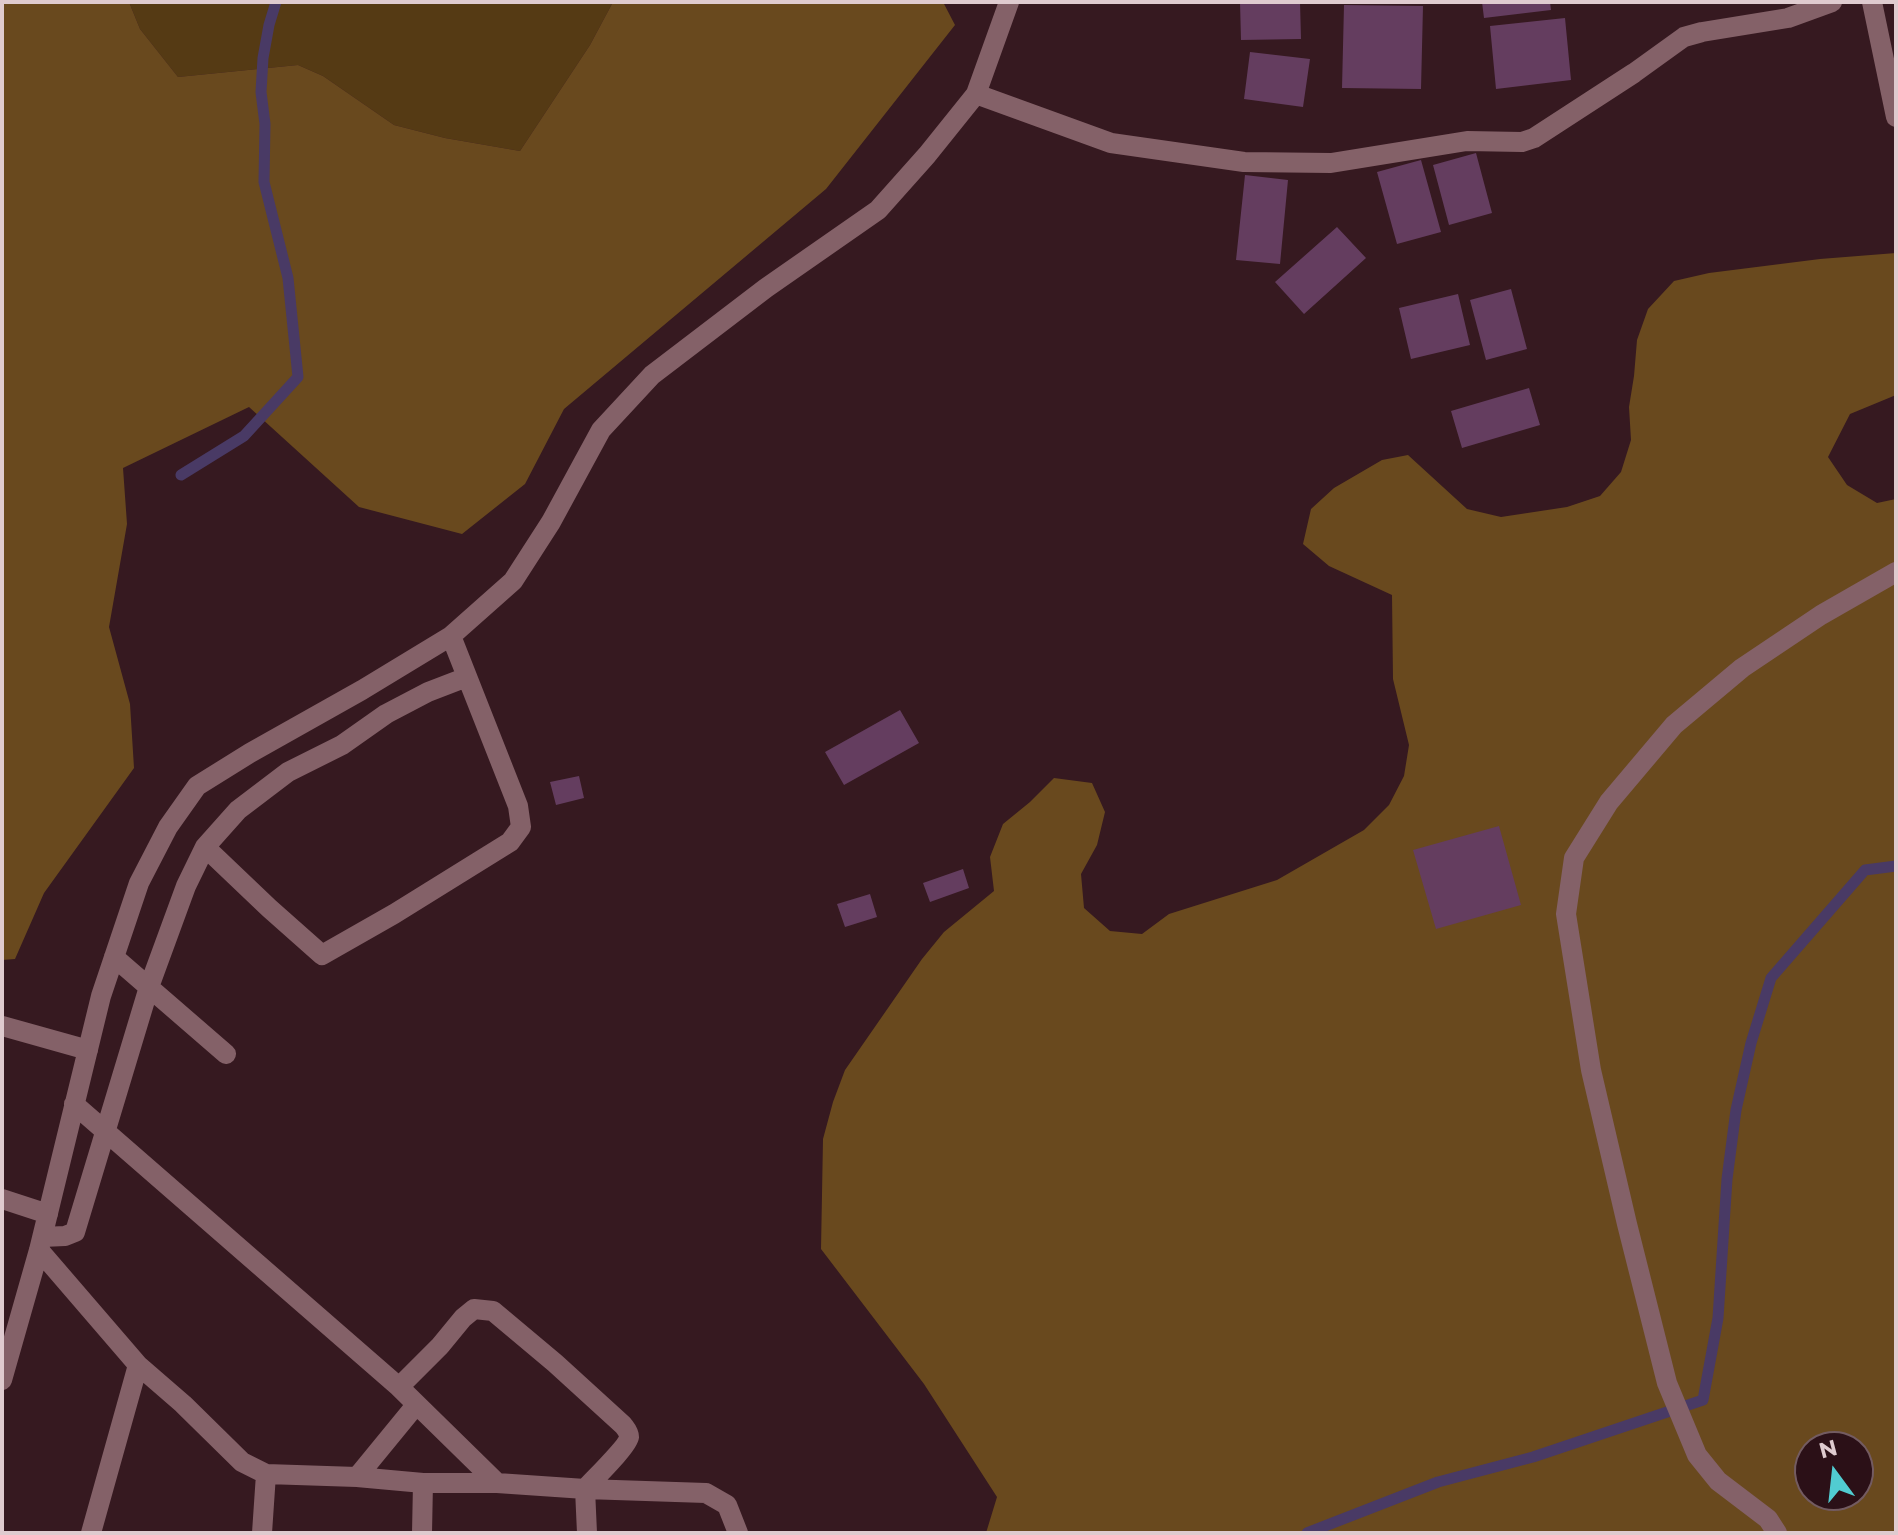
<!DOCTYPE html>
<html>
<head>
<meta charset="utf-8">
<style>
	body { margin:0 }
	#map { position:relative; width:1898px; height:1535px; overflow:hidden; background:#361920; font-family:Montserrat,sans-serif }
	canvas { display:block }
	.frame { position:absolute; inset:0; border:4px solid #dfcbcf; pointer-events:none }
	.north { position:absolute; left:1794px; top:1431px; width:80px; height:80px; box-sizing:border-box; background:#2b1017; border:2px solid #735b61; border-radius:50%; rotate:345deg; font-size:22px; font-weight:700; line-height:32px; text-align:center; color:#dfcbcf }
	.north::after { content:''; display:block; margin:auto; width:28px; height:36px; background:#51ccd1; clip-path:polygon(50% 0,100% 100%,50% 72%,0 100%) }
</style>
</head>
<body>
<div id="map">
<canvas width="1898" height="1535"></canvas>
<div class="frame"></div>
<div class="north">N</div>
</div>
<script>
const c = document.querySelector('canvas').getContext('2d');
c.lineJoin = 'round';
function fillPath(path, color) {
  c.fillStyle = color;
  c.fill(path, 'evenodd');
}
function trace(path, color, width, dash) {
  c.strokeStyle = color;
  c.lineWidth = width;
  c.lineCap = dash ? 'butt' : 'round';
  c.setLineDash(dash || []);
  c.stroke(path);
}
fillPath(new Path2D(`
	M129,2H613L590,45L520,151L445,138L394,125L323,76L298,65L178,77L140,29Z`), '#553a14');
fillPath(new Path2D(`
	M2,2H129L140,29L178,77L298,65L323,76L394,125L445,138L520,151L590,45L613,2H943L955,25L826,189L564,409L525,484L462,534L359,507L249,407L123,468L127,524L109,627L130,704L134,768L44,893L15,959L2,960Z
	M1896,253V395L1850,414L1828,457L1847,485L1877,503L1896,499V1533H986L997,1497L924,1384L821,1249L823,1139L833,1102L845,1070L922,959L944,932L994,891L990,857L1003,824L1030,802L1054,778L1092,783L1105,812L1097,845L1081,874L1084,908L1110,931L1142,934L1169,914L1277,880L1364,830L1389,805L1404,776L1409,745L1393,679L1392,595L1329,566L1303,544L1311,509L1334,488L1382,460L1408,455L1467,509L1501,517L1567,507L1600,496L1621,472L1631,440L1629,407L1634,376L1637,340L1648,309L1674,281L1709,273L1820,259ZM1810,1447H1858V1495H1810Z`), '#69491e');
trace(new Path2D(`
	M181,475L244,436L298,377L288,278L264,182L265,124L261,92L263,58L269,25L276,2
	M1307,1533L1438,1482L1533,1457L1703,1400L1718,1318L1727,1179L1736,1110L1751,1043L1771,978L1865,870L1896,866`), '#493a65', 11);
fillPath(new Path2D(`
	M1240,2H1300L1301,39L1241,40Z
	M1482,2H1550L1551,10L1484,18Z
	M1344,5L1423,6L1421,89L1342,88Z
	M1565,18L1571,80L1496,89L1490,26Z
	M1250,52L1310,59L1303,107L1244,99Z
	M1476,153L1492,213L1449,225L1433,165Z
	M1421,160L1441,232L1397,244L1377,172Z
	M1245,175L1288,180L1280,264L1236,260Z
	M1337,227L1366,258L1304,314L1275,282Z
	M1511,289L1527,349L1486,360L1470,300Z
	M1458,294L1470,345L1411,359L1399,308Z
	M1529,388L1540,425L1462,448L1451,411Z
	M900,710L919,743L844,785L825,752Z
	M579,776L584,798L556,805L550,782Z
	M1499,826L1521,905L1436,929L1413,850Z
	M963,869L969,888L930,902L923,883Z
	M870,894L877,917L845,927L837,904Z`), '#643d5f');
trace(new Path2D(`
	M1872,2L1896,117
	M976,94L1111,143L1244,162L1331,163L1467,141L1522,142L1534,138L1634,73L1684,37L1702,32L1788,18L1832,2
	M205,847L269,908L322,955L394,914L510,842L521,827L518,806L451,636
	M114,957L226,1054
	M2,1026L88,1050
	M74,1104L399,1387L497,1483
	M2,1199L48,1214
	M42,1237L65,1236L75,1232L149,987L186,886L205,847L238,810L288,772L342,745L386,714L428,692L467,677
	M39,1250L138,1365L183,1404L242,1462L266,1474L357,1477L423,1483H497L585,1489L706,1493L727,1505L738,1533
	M2,1380L39,1250L101,996L139,883L168,827L197,786L250,753L362,690L451,636L513,581L551,522L601,430L652,375L766,288L878,210L927,155L976,94L1009,2
	M399,1387L440,1346L463,1318L474,1309L493,1311L555,1363L623,1425C626,1429 629,1432 629,1437C628,1446 593,1480 585,1489L587,1533
	M357,1477L416,1405
	M91,1533L138,1365
	M262,1533L266,1474
	M422,1533L423,1483
	M1777,1533L1768,1519L1718,1481L1697,1455L1667,1383L1627,1224L1591,1070L1566,914L1574,858L1609,802L1674,725L1742,668L1821,615L1896,572`), '#846168', 20);
</script>
</body>
</html>
